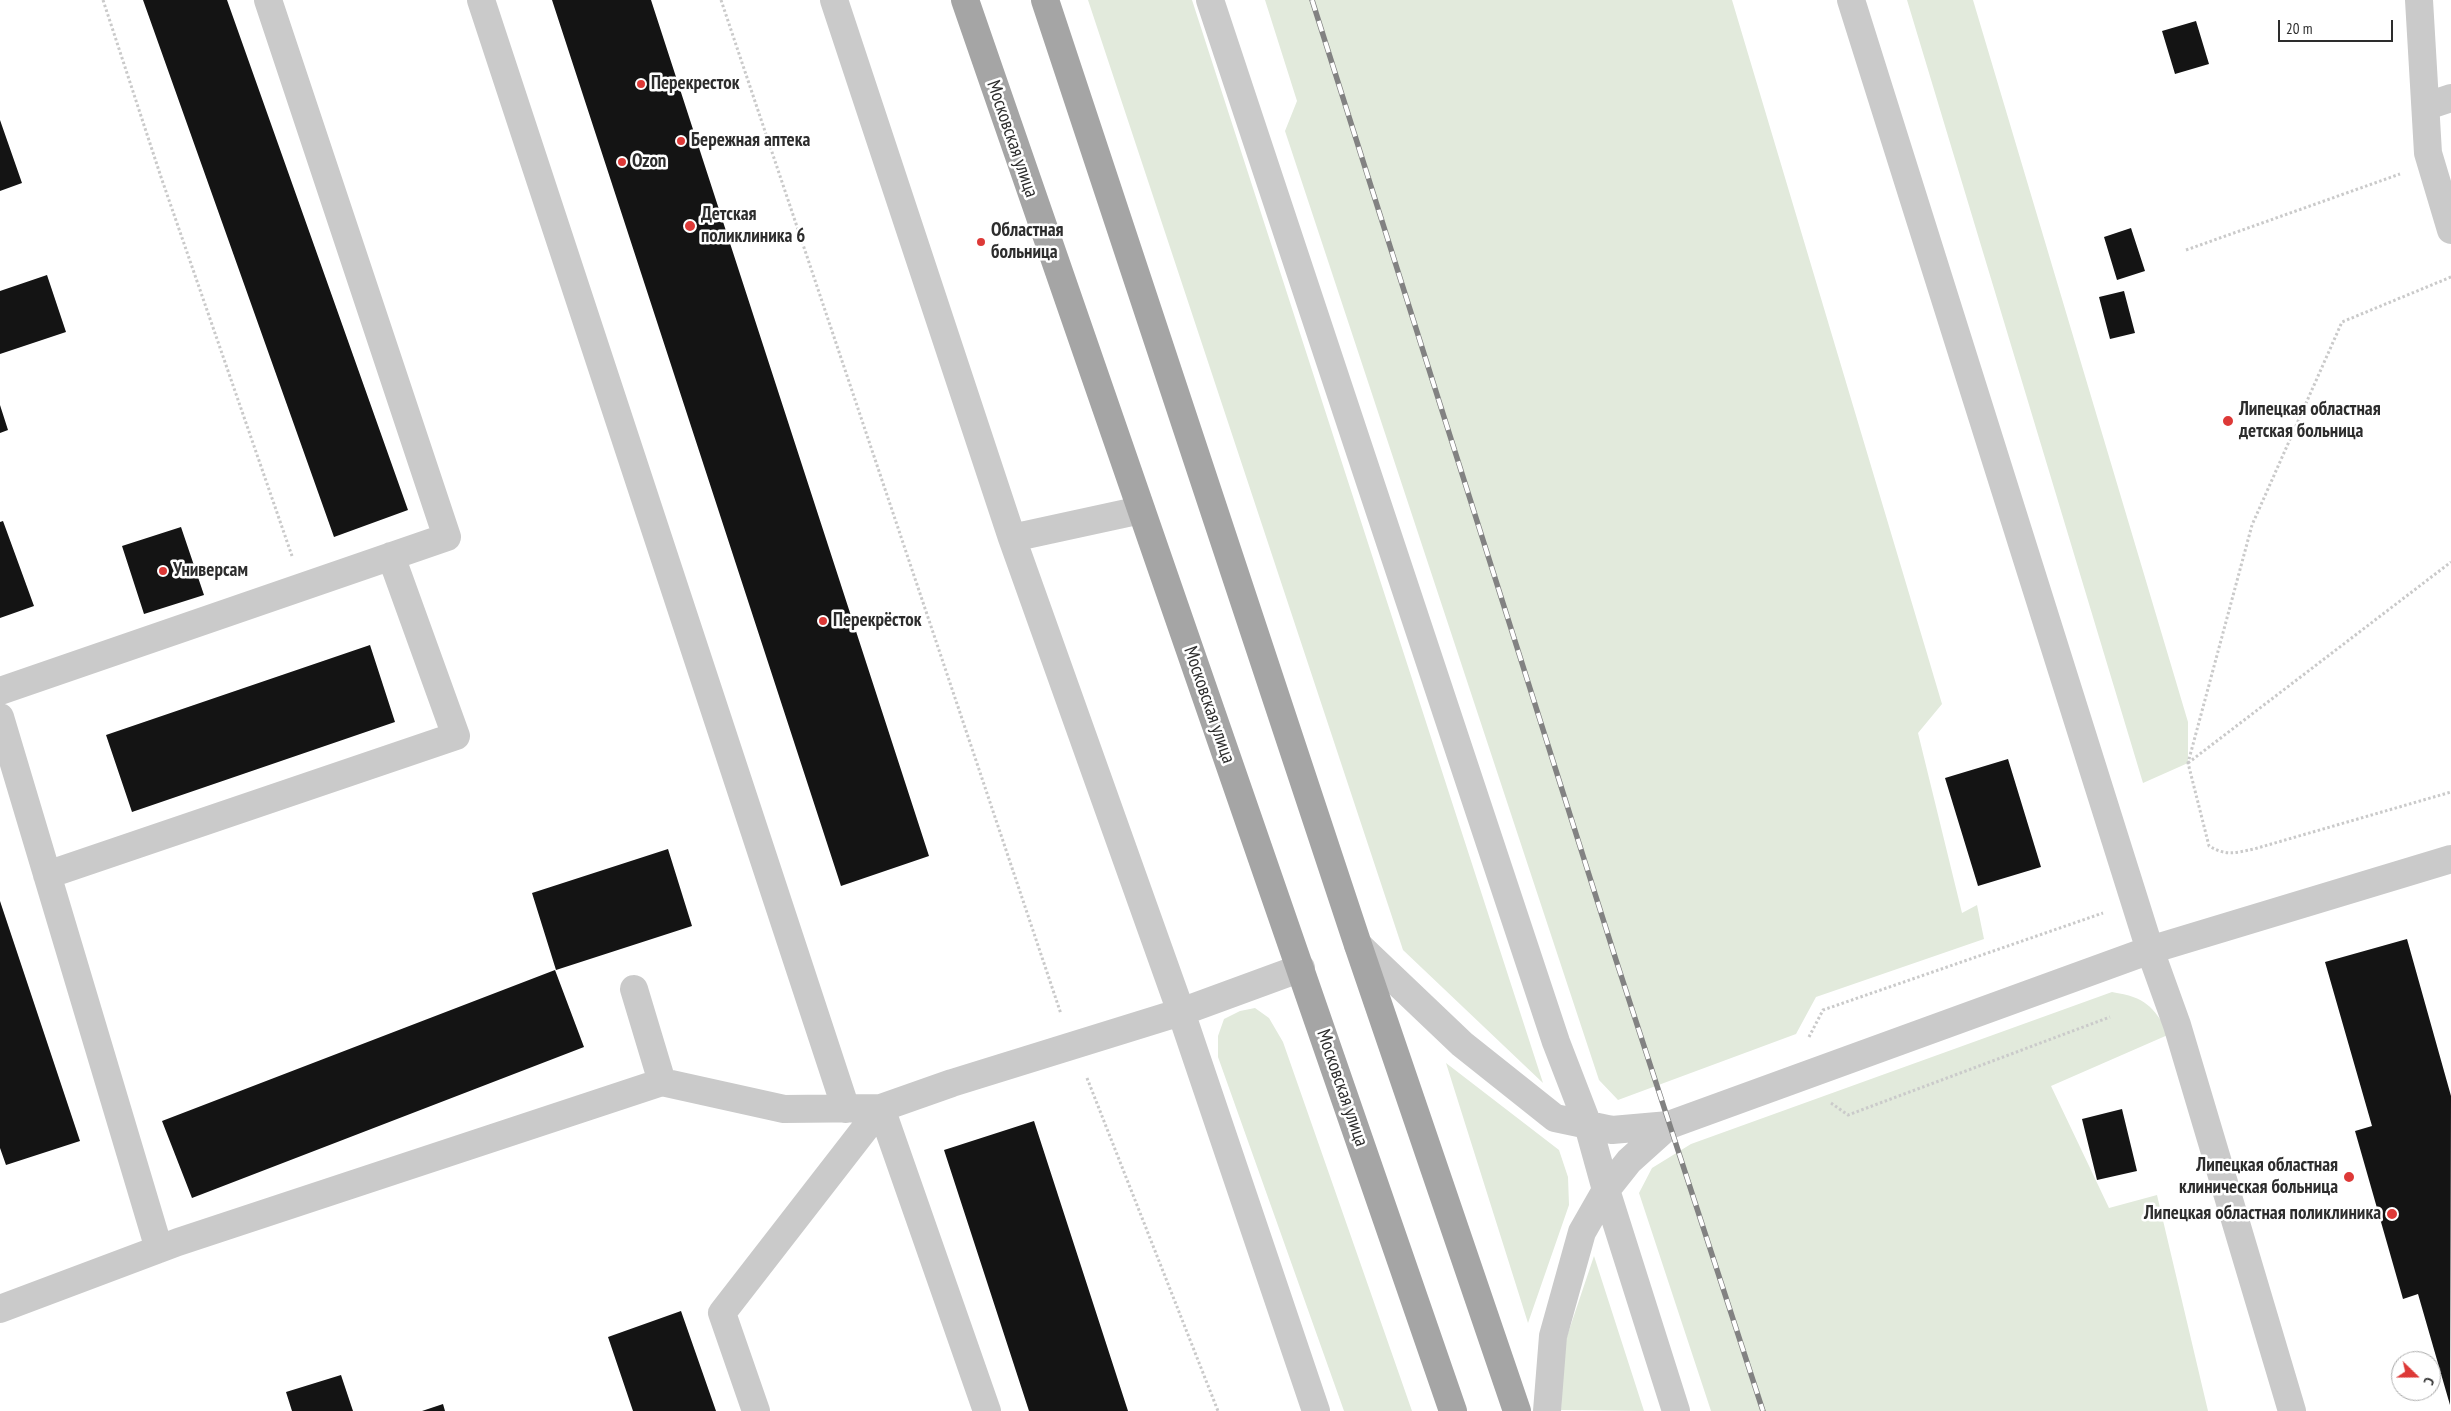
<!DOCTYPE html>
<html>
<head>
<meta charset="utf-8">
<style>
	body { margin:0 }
	#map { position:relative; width:2451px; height:1411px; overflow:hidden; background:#fff; font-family:"PT Sans Narrow",sans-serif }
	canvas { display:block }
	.north { position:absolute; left:2391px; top:1351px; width:50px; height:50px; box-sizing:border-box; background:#fff; border:1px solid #ababab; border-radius:50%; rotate:112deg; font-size:14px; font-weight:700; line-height:20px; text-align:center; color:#2d2d2d }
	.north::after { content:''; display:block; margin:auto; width:18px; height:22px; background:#dd3937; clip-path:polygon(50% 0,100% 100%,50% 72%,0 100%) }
	.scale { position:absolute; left:2278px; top:20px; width:115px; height:22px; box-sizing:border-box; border:2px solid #2d2d2d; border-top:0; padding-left:6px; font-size:15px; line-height:18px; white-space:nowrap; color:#2d2d2d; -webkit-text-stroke:4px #fff; paint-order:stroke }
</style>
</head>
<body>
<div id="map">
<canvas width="2451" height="1411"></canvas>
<div class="north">С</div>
<div class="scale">20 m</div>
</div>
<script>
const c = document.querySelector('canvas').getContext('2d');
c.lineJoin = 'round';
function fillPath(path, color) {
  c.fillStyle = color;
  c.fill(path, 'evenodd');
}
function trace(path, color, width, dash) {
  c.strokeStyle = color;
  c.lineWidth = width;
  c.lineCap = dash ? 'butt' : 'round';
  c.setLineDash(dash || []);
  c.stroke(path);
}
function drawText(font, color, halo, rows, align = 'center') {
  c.font = font + ' "PT Sans Narrow",sans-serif';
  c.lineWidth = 5;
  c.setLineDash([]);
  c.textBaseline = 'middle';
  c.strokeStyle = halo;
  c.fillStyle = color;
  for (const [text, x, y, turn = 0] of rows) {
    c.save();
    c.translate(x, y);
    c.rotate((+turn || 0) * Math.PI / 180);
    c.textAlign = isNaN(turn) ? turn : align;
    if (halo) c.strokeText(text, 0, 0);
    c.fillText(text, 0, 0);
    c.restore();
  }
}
fillPath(new Path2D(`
	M1088,0H1192L1543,1083L1403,950Z
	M1265,0H1732L1942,704L1918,733L1962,913L1977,905L1984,939L1816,997L1796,1034L1618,1100L1599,1080L1285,131L1297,101Z
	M1907,0H1973L2188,722V763L2143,783Z
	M2112,992C2147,998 2151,1005 2170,1034L2051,1086L2109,1208L2157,1195L2208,1411H1711L1639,1193L1652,1168L1691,1144Z
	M1255,1008L1269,1018L1283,1042L1412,1411H1344L1218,1057V1036L1224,1019L1240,1011Z
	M1446,1063L1559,1150L1568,1177L1569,1205L1528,1323Z
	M1594,1256L1644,1411L1561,1410L1563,1348Z`), '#e2eadc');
fillPath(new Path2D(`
	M143,0H227L408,510L334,537Z
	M552,0H651L929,856L841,886Z
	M2196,21L2209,64L2175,74L2162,31Z
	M0,120L22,183L0,191Z
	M2131,228L2145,271L2117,280L2104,237Z
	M47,275L66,332L0,354V291Z
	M2124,291L2135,333L2110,339L2099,297Z
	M0,405L8,430L0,433Z
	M3,521L34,606L0,618V522Z
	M181,527L204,595L144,614L122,546Z
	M370,645L395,722L132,812L106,735Z
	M2008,759L2041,867L1978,886L1945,778Z
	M668,849L692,926L556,970L532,893Z
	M0,901L80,1141L6,1165L0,1148Z
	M2407,939L2451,1096L2450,1405L2418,1294L2403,1299L2355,1131L2372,1126L2325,962Z
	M555,970L584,1047L192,1198L162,1121Z
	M2122,1109L2137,1171L2097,1180L2082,1119Z
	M1034,1121L1128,1411H1029L944,1150Z
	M681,1311L716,1411H633L608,1337Z
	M341,1375L353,1411H292L286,1392Z
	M443,1404L445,1411H422Z`), '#141414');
trace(new Path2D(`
	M103,0L161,177L292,556
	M721,0L1061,1014
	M2186,250L2400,174
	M2451,277L2342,322L2252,525L2188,763L2209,846C2226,856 2235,853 2254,849L2451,792
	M2188,763L2451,562
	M1809,1037L1823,1010L2103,913
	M1087,1078L1218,1411
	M1831,1103L1848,1115L2110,1017`), '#cacaca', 3, [2.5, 2.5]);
trace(new Path2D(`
	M481,0L846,1109
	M834,0L1012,538L1181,1012L1316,1411
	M1210,0L1556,1042L1588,1125L1606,1190L1676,1411
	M2419,0L2428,153L2451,230
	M2427,106L2451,98
	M1012,538L1141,510
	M0,691L447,537L268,0
	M0,717L159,1249
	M47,875L456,736L391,556
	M1358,945L1462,1044L1555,1118L1612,1130L1669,1125L2150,950L1851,0
	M634,989L662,1082
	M881,1108L987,1411
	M0,1309L178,1242L662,1082L784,1109L881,1108L952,1083L1181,1012L1301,968
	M756,1411L722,1313L881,1108
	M1547,1411L1553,1336L1582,1232L1606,1190L1629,1161L1669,1125
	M2292,1411L2177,1025L2150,950L2451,859`), '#cacaca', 28);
trace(new Path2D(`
	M965,0L1453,1411
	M1045,0L1358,945L1517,1411`), '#a5a5a5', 28);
const rail = new Path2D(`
	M1312,0L1616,960L1763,1411`);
trace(rail, '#828282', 5.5);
trace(rail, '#fff', 4, [11]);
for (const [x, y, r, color] of [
	[641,84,5,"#dd3937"],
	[681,141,5,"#dd3937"],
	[622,162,5,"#dd3937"],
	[690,226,6,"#dd3937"],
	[981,242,5,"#dd3937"],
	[2228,421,6,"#dd3937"],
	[163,571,5,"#dd3937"],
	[823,621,5,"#dd3937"],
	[2349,1177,6,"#dd3937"],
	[2392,1214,6,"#dd3937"]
]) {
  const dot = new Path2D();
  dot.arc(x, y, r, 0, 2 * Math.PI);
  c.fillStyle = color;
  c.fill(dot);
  trace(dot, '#fff', 2);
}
drawText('bold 19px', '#2d2d2d', '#fff', [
	["Перекресток",651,84],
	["Бережная аптека",691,141],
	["Ozon",632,162],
	["Детская",701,215],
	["поликлиника 6",701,237],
	["Областная",991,231],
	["больница",991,253],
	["Липецкая областная",2239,410],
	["детская больница",2239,432],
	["Универсам",173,571],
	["Перекрёсток",833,621],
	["Липецкая областная",2338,1166,"right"],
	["клиническая больница",2338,1188,"right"],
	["Липецкая областная поликлиника",2381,1214,"right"]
], 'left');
drawText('19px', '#2d2d2d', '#fff', [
	["Московская улица",1012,139,71],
	["Московская улица",1209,705,71],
	["Московская улица",1342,1088,71]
]);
</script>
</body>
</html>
